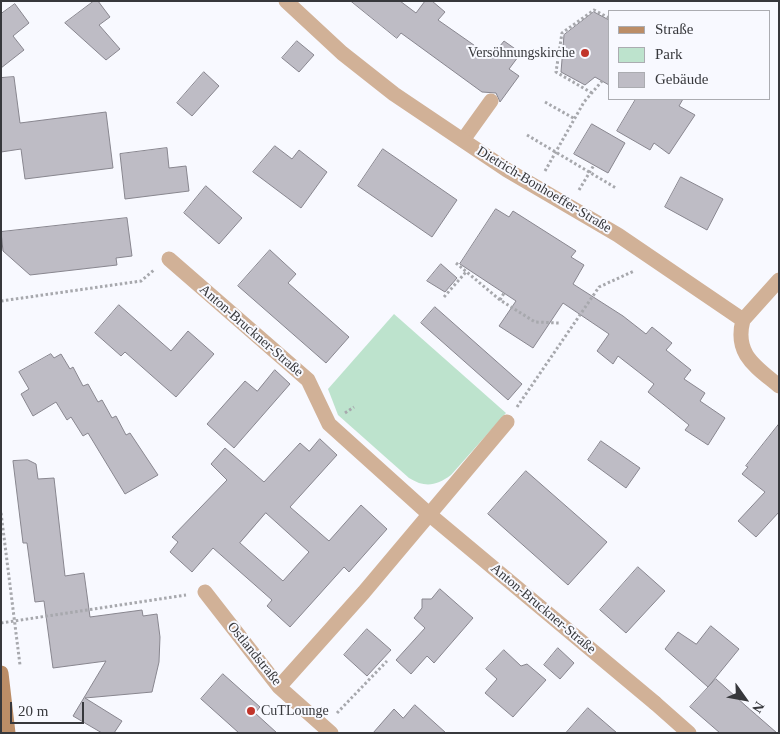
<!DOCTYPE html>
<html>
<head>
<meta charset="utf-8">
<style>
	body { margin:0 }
	#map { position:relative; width:780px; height:734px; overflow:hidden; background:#f8f9ff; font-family:"Times New Roman",serif }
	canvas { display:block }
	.frame { position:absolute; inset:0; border:2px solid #37383c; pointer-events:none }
	.legend { position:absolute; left:608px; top:10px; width:162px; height:90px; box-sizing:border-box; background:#f8f9ff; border:1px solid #abacb1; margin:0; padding:6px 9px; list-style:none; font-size:15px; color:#37383c }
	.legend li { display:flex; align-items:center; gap:10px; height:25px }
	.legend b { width:25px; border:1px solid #abacb1 }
	.north { position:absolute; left:720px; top:674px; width:50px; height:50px; -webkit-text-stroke:4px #f8f9ff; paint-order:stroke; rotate:122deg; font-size:14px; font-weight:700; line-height:20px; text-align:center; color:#37383c }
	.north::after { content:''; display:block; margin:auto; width:18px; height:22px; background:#37383c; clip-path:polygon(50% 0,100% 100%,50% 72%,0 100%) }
	.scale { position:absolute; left:10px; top:702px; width:74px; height:22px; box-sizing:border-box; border:2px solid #37383c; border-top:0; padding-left:6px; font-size:15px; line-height:18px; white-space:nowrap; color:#37383c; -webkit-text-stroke:4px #f8f9ff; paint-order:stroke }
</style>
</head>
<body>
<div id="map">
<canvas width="780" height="734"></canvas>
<div class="frame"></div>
<ul class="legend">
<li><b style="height:6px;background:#bb8d67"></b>Straße</li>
<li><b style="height:14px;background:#bde3cd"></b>Park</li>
<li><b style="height:14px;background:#bebcc5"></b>Gebäude</li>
</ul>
<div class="north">N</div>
<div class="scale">20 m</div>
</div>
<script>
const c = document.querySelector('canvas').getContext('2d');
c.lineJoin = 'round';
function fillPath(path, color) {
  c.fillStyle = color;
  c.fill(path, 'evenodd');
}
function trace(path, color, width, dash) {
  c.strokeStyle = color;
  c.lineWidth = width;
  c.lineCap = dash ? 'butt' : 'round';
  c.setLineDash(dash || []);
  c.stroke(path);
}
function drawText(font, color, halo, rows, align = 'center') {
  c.font = font + ' "Times New Roman",serif';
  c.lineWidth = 4;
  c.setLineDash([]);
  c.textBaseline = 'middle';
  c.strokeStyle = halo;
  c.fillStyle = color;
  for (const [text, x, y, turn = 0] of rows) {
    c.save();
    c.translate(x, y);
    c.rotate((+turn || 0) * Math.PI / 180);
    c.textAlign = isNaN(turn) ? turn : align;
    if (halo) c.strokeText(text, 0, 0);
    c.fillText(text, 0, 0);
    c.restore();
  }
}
fillPath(new Path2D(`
	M394,314L506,413L451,475C436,486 425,488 409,478L338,415L328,389Z`), '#bde3cd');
const building = new Path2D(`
	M94,1H98L110,17L99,25L120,49L106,60L65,23Z
	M351,1H400L416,13L425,1H432L445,12L438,20L491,57L504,41L521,53L509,69L519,76L500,102L496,93L482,92L401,33L397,38Z
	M15,4L29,23L13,36L24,50L1,68V14Z
	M594,12L609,20V85L595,77L585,85L561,72L564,35Z
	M297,41L314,55L299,72L282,58Z
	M204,72L219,86L192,116L177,103Z
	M14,77L20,123L106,112L113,168L25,179L21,149L1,152V78Z
	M636,99H683L679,106L695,115L669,154L654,143L650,150L617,131Z
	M592,124L625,143L608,173L574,154Z
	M275,146L292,159L299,150L327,172L301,208L253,172Z
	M167,148L169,168L186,166L189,191L125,199L120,154Z
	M383,149L457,200L432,237L358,186Z
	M681,177L723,199L707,230L665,207Z
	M206,186L242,218L219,244L184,213Z
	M496,209L509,217L513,211L576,251L571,257L584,265L573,284L623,316L646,334L652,327L672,343L666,350L691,370L684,379L705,393L700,401L725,418L708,445L685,430L689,425L648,392L654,384L618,356L613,364L597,351L609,334L563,303L533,348L499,326L516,301L460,264Z
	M127,218L132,256L116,258L117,265L30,275L3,251L1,232Z
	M270,250L296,274L288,283L349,337L326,363L238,286Z
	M441,264L457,278L445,292L427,281Z
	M119,305L171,351L188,331L214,354L176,397L125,352L121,356L95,333Z
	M435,307L522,384L508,400L421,323Z
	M51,354L54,358L61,354L70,369L73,367L83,386L88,384L98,402L102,400L112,418L116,416L126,435L130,433L158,475L125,494L88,433L83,436L71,417L67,420L56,402L33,416L21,394L29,389L19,372Z
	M275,370L290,384L234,448L207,424L245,381L257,391Z
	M779,424V512L756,537L738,521L765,492L742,474L748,467L746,466Z
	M320,439L337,455L290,507L329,541L361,505L387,529L349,572L344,567L290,627L267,606L272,600L213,548L192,572L170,552L178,542L172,537L227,480L211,464L225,448L264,482L300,443L309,451ZM266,513L309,552L283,581L240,543Z
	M601,441L640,468L626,488L588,460Z
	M28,460L36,464L38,479L54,478L65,576L84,573L90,617L142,610L143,616L157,614L160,637L159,662L152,692L85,698L122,721L114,733H102L73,716L106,661L53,668L44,601L35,602L27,543H23L13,461Z
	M526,471L607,542L568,585L488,514Z
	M638,567L665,591L626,633L600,610Z
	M440,589L473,618L434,663L427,656L411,674L396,660L425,628L414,618L422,608V599H431Z
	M711,626L739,649L708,687L665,649L678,632L696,644Z
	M367,629L391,650L367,676L344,655Z
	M558,648L574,663L560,679L544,665Z
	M504,650L521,666L527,664L546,680L513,717L485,693L497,679L486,669Z
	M223,674L260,707L255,713L277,733H239L201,699Z
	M716,679L746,706L777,733H720L690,707Z
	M415,705L446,733H373L394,709L403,718Z
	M588,708L617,733H566Z`);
fillPath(building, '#bebcc5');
trace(building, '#88868f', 1);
trace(new Path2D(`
	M592,93L556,72L562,33L594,10L609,18
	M545,102L575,119
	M527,135L616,188
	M545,171L584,102L602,81
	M579,190L594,165
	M456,263L500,300L535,322L559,323
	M444,297L466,272
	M500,300L504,293
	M1,301L141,281L154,270
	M517,407L599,287L634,271
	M345,413L354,407
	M1,513L20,665
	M1,623L186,595
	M337,713L387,661`), '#a7a8ad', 3, [2.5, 2.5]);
trace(new Path2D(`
	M463,140L491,101
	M655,703L689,733`), '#d1b197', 15);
trace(new Path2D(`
	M286,1L342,53L394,94L507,170L618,235L743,320C734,354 755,366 779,386
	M169,259L308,380L329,424L430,515L655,703
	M743,320L779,280
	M205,592L279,687L331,733
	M279,687L364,592L507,422`), '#d1b197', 15);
trace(new Path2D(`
	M1,673L8,733`), '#bb8d67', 15);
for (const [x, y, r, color] of [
	[585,53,5,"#c1342a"],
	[251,711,5,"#c1342a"]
]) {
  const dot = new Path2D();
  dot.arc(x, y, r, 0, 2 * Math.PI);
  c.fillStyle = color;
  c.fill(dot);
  trace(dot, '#f8f9ff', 2);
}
drawText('14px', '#37383c', '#f8f9ff', [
	["Versöhnungskirche",575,53],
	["CuTLounge",261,711,"left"]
], 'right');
drawText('14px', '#37383c', '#f8f9ff', [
	["Dietrich-Bonhoeffer-Straße",544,190,31],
	["Anton-Bruckner-Straße",251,331,41],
	["Anton-Bruckner-Straße",543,609,40],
	["Ostlandstraße",254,654,51]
]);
</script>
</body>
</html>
